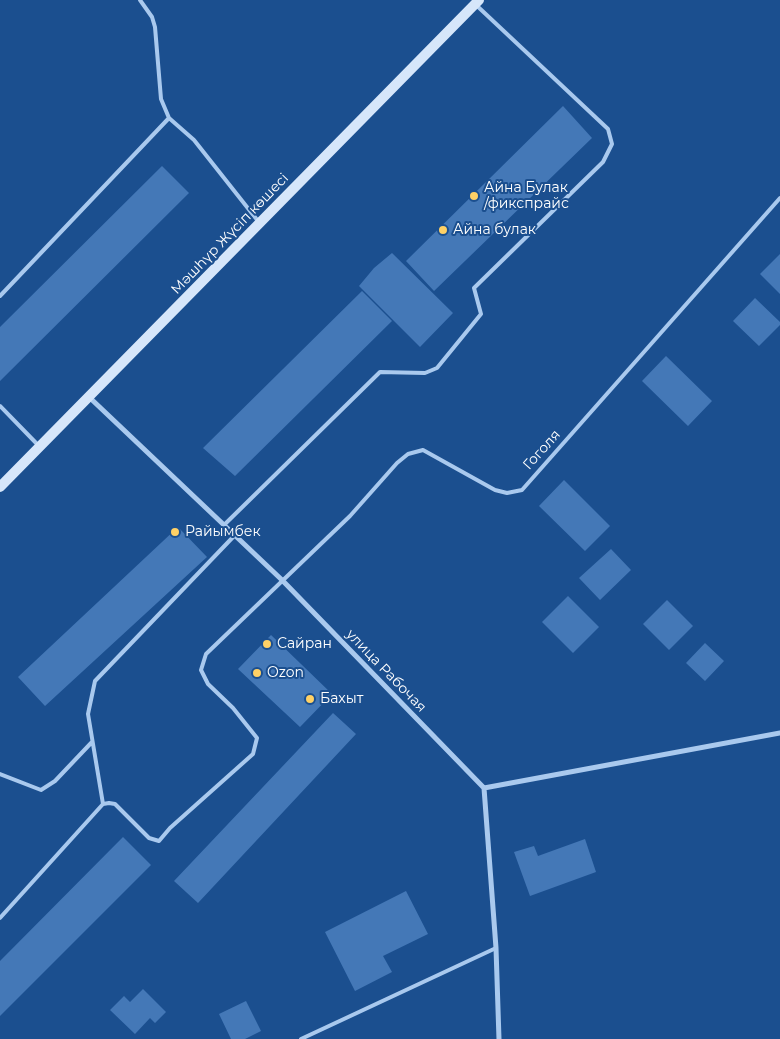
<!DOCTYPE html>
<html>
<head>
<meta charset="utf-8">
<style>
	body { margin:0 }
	canvas { display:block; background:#1b4f8f }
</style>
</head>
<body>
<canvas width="780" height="1039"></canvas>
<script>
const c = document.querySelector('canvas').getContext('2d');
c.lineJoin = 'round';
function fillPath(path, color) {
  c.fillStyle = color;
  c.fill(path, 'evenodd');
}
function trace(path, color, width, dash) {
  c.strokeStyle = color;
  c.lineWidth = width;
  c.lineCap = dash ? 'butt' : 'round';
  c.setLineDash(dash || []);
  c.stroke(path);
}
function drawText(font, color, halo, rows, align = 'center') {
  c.font = font + ' Montserrat,sans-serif';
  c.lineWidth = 4;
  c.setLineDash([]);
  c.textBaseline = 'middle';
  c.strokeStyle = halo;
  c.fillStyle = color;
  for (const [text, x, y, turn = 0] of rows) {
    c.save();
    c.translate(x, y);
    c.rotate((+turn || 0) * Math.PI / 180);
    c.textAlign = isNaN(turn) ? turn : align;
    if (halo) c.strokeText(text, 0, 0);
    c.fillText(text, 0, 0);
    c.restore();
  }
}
fillPath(new Path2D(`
	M563,106L592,138L434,291L406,261Z
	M162,166L189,193L0,381V327Z
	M392,253L453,313L420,347L359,286L374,268Z
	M780,254V294L760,274Z
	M362,291L392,321L235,476L203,448Z
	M755,298L780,322V325L759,346L733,321Z
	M666,356L712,401L688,426L642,381Z
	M564,480L610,526L585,551L539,506Z
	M178,527L207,557L45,706L18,677Z
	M611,549L631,570L600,600L579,578Z
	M568,596L599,627L573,653L542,622Z
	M667,600L693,626L669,650L643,624Z
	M271,635L332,694L300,727L238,669Z
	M705,643L724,661L705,681L686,663Z
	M333,713L356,734L198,903L174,881Z
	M123,837L151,865L0,1016V961Z
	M585,839L596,872L530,896L514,852L534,846L538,856Z
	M406,891L428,934L383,956L392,972L355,991L325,932Z
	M143,989L166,1012L155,1023L150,1018L135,1034L110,1010L124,996L130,1002Z
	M246,1001L261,1031L245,1039H231L219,1014Z`), '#4478b7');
trace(new Path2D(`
	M140,0L152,17L155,27L161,99L169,118L194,140L258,221
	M0,296L169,118
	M0,406L38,445
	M224,525L380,372L425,373L437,368L481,314L474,288L603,162L612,144L608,129L475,4
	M0,774L41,790L55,781L92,742
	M103,804L88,714L95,681L235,535
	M0,918L103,804L109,803L115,804L149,838L159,841L170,828L253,754L257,738L233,708L208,684L201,670L206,654L350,516L397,463L408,454L423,450L495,490L507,493L522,490L780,198
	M301,1039L496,948`), '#a9c9ee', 4);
trace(new Path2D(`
	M89,397L282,580L484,788L496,948L499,1039
	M484,788L780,733`), '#a9c9ee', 5);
trace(new Path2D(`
	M0,487L479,0`), '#d6e6fa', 10);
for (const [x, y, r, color] of [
	[474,196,5,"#ffd166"],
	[443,230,5,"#ffd166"],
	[175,532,5,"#ffd166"],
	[267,644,5,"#ffd166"],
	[257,673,5,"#ffd166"],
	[310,699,5,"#ffd166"]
]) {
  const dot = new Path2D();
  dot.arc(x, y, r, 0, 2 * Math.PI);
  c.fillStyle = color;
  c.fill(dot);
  trace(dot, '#1b4f8f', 2);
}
drawText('14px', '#fff', '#1b4f8f', [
	["Айна Булак",484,188],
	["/фикспрайс",484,204],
	["Айна булак",453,230],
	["Райымбек",185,532],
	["Сайран",277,644],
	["Ozon",267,673],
	["Бахыт",320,699]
], 'left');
drawText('14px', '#fff', '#1b4f8f', [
	["Мәшһүр Жүсіп көшесі",230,234,-46],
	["Гоголя",542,450,-48],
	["улица Рабочая",386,671,46]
]);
</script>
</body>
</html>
